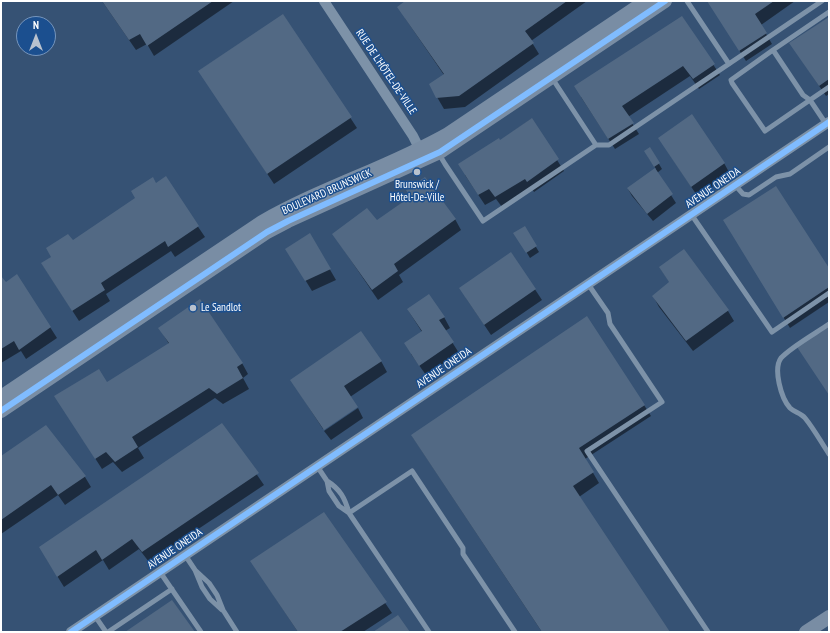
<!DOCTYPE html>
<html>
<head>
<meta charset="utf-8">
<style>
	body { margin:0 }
	#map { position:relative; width:830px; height:633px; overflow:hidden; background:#365274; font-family:"PT Sans Narrow",sans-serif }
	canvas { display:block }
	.frame { position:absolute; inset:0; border:2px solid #fff; pointer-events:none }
	.north { position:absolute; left:16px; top:16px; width:40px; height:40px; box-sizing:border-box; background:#1b4f8f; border:1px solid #7695bc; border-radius:50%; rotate:0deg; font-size:11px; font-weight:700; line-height:16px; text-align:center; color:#fff }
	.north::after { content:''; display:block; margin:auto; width:14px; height:18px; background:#b9c2ce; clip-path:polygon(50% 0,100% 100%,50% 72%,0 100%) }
</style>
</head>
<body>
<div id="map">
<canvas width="830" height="633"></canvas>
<div class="frame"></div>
<div class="north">N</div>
</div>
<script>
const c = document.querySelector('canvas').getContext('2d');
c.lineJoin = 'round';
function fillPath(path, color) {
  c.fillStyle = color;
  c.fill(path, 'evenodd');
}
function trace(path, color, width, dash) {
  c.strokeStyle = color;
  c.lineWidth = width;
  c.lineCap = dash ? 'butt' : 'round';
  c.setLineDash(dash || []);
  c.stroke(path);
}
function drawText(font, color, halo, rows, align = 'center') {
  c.font = font + ' "PT Sans Narrow",sans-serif';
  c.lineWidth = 3;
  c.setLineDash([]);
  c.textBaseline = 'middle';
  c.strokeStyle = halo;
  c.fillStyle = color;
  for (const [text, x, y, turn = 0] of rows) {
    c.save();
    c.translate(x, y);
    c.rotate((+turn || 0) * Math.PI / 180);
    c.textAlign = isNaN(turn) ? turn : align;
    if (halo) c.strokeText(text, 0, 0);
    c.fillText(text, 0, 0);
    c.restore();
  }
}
fillPath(new Path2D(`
	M102,1H234L154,56L147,44L136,50Z
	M407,1H587L531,41L539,54L465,107L444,109L430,85L444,75L405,18Z
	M708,1H795L761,25L772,44L746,61Z
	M283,15L357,128L274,184L199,71Z
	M682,17L720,75L699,89L690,76L628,117L639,134L615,149L581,97Z
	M829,18V94L826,96L790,43Z
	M531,119L564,171L534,192L532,189L502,207L496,199L485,205L465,175L500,141Z
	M650,149L662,169L657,173L676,203L653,221L632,196L628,189L656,169L648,157Z
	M666,149L724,163L730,174L698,197Z
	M165,178L205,237L175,257L171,251L106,294L110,301L79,321L42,264Z
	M455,219L461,230L399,275L403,282L378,300L333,234L377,221Z
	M524,227L539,252L530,258L515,233Z
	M731,231L829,269V302L790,328Z
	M310,235L336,280L312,291L293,260Z
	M683,251L728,311L734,321L693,351L659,307L653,296L670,283L660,268Z
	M511,253L542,300L491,335L466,298Z
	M1,279L50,327L57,338L26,359L21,351L1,363Z
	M408,310L444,317L450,328L445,331L459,353L426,375L411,354L422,332Z
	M160,329L242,363L248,374L243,378L249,389L223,404L215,398L138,448L144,458L122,472L113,462L102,469L62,407L107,383L169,344Z
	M381,361L387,372L350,397L357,407L323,429L291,380Z
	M644,405L651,416L585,459L599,483L579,497L668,632H542L412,436Z
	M358,408L363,418L331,440L324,431Z
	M222,424L264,485L149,562L139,549L109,570L103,560L64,587L46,558Z
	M46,426L85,477L91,487L65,505L58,495L1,534V457Z
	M324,514L392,613L363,632H298L251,561Z`), '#0007');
fillPath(new Path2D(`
	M102,1H213L147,46L140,34L129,40Z
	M405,1H567L525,31L534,43L459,96L436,98L429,84L444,74L397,7Z
	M707,1H774L755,14L767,33L739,51Z
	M283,14L352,117L267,174L198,71Z
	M682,16L715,64L693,79L683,66L622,106L634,123L608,139L574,86Z
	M829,17V79L819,86L789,43Z
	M692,114L725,163L691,187L658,138Z
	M532,118L559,159L527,182L525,179L495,197L489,189L478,195L458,164L499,138L500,140Z
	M650,147L660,163L654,167L644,151Z
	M655,168L673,194L647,214L627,188Z
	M166,176L199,226L168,247L165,241L101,283L105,290L72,311L41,263L51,257L46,248L68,234L73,240L135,198L131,191L153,177L156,183Z
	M425,177L456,219L394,264L398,271L372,290L332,234L367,208L377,220L410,197L406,190Z
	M776,186L829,268V287L783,318L723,220Z
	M525,226L537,246L526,253L513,233Z
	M310,233L331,269L305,281L285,249Z
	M684,249L729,310L686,341L652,296L669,282L659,267Z
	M511,252L536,289L484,325L459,288Z
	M17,274L51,327L19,350L14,341L1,349V276L6,282Z
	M429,294L445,317L439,320L454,342L419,366L404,343L422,331L407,309Z
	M200,299L243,363L237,367L243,378L217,394L209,388L132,437L138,447L115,462L106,452L95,459L54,396L99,369L107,382L169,343L158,328Z
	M587,316L645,405L579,448L594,472L573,486L670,632H542L411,435Z
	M829,325V395L797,347Z
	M361,331L382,361L344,386L358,407L324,430L290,380Z
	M222,423L259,473L142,552L132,539L102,560L96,550L57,577L39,547Z
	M46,425L86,476L58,495L51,485L1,520V456Z
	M324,512L387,602L340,632H298L250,561Z
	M172,600L195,632H125Z
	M398,615L410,632H373Z`), '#526984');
trace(new Path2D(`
	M687,1L729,64
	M773,50L803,95L810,100L765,131L732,83L731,80Z
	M773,50L829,12
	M552,78L596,145
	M826,124L810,100L829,87
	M439,154L445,164L483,221L596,145H609L822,1
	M735,185L743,194L749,195L776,177L790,174L829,147
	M691,214L772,332L829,293
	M588,284L608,313L610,324L662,402L587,451L708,632
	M829,324C816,333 791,347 781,358C773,369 781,398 790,408C794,412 801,413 805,418C814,429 821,442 829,454
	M317,466L327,481L329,491L339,506L349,513
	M327,481C340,489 345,498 349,513L429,632
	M349,513L412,471L463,548V554L515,632
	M185,555L195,570L202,587L210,599L222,610
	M195,570L209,583L217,595L223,610L237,632
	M160,572L201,632
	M95,616L106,632
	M108,632L172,589`), '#7d92a8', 5);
trace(new Path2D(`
	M324,1L413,136L422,154
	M71,632L829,122`), '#7d92a8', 10);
trace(new Path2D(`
	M1,397L262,222C321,188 388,168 448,134L646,1
	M1,411L267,232L288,221L440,152L665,1
	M806,632L829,617`), '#798da4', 14);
trace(new Path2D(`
	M1,411L267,232L288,221L440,152L665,1
	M71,632L829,122`), '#80bcff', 6);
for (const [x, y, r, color] of [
	[417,172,4,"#b9c2ce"],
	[193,308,4,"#b9c2ce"]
]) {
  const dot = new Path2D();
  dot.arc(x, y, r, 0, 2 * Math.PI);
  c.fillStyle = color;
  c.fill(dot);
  trace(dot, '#1b4f8f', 1.5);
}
drawText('11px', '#fff', '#1b4f8f', [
	["RUE DE L'HÔTEL-DE-VILLE",386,72,56],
	["AVENUE ONEIDA",713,188,-34],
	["BOULEVARD BRUNSWICK",327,192,-24],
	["AVENUE ONEIDA",444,368,-34],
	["AVENUE ONEIDA",175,549,-34]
]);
drawText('11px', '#fff', '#1b4f8f', [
	["Brunswick /",417,185],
	["Hôtel-De-Ville",417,198],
	["Le Sandlot",201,308,"left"]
]);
</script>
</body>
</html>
